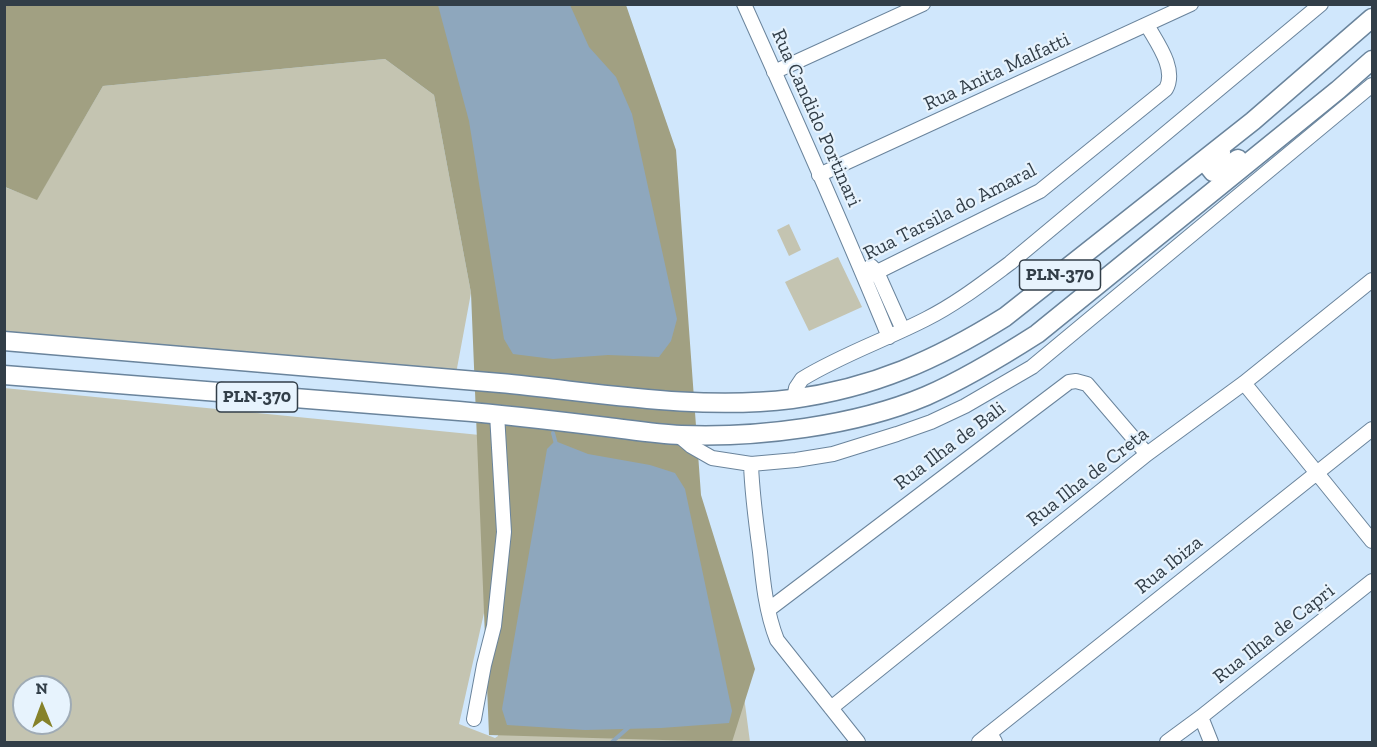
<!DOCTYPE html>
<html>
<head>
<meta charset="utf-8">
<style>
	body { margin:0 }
	#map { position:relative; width:1377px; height:747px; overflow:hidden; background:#d0e7fc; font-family:"Zilla Slab",serif }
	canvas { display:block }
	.frame { position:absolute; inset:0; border:6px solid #323e48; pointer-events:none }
	.north { position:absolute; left:12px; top:675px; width:60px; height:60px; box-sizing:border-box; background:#e7f3fd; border:2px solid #9fabb5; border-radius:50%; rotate:359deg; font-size:16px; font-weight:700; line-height:24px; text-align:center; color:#323e48 }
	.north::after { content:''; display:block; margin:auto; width:21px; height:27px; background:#86822a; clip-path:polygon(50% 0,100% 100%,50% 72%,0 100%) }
</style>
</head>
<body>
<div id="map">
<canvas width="1377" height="747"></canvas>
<div class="frame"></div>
<div class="north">N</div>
</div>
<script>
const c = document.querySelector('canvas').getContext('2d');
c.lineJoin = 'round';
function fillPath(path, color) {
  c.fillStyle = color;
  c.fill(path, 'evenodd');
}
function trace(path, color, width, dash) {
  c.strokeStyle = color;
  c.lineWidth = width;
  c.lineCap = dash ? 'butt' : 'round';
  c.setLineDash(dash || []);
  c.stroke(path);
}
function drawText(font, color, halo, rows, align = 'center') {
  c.font = font + ' "Zilla Slab",serif';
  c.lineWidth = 4.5;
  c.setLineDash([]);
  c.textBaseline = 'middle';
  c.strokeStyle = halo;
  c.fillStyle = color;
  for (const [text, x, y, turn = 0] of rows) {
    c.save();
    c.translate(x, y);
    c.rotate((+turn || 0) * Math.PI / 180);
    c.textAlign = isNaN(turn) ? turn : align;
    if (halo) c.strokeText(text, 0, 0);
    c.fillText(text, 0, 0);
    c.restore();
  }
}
fillPath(new Path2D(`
	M385,59L434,95L471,293L455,379L5,342L4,187L37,199L103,86Z
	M789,224L801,250L789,256L777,230Z
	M838,257L862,307L809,331L785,282Z
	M4,388L490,436L491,582L459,724L495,738L498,736V713L743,689L750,742H6ZM24,687H60V723H24Z`), '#c4c4b1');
fillPath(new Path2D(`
	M4,5H626L676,150L701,495L755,669L732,742L489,735L471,293L434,95L385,59L103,86L37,200L5,187Z`), '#a1a082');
fillPath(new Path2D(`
	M438,5H570L589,47L616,77L632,114L677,319L671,341L659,357L608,355L553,359L513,354L504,339L469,121Z
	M555,441L588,454L650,465L675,473L685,489L732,711L729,723L661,728L585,730L507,725L502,709L547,449Z`), '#8ea7bd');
trace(new Path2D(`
	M553,433L556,444
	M612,742L629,727`), '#8ea7bd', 4);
const minor = new Path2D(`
	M744,4C794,115 843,225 889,337
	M774,72L923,4
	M819,175L1191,4
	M871,266L877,272L903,330
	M865,278L1040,191L1166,89C1177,69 1157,43 1147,25
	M1244,383L1372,541
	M794,398L796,388L802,379C841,355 885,340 926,319C956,304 983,283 1010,263L1321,4
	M678,435L691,446L712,458L751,464L796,460L833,454L897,434L931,422L965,406L1032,367L1372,85
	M751,464C752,494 756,523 760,552C763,582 766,612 777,640L858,742
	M768,610L1069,382L1076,381L1087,384L1147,454
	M831,708L1147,454L1244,383L1372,280
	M1201,717L1372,581
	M474,719L484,665L494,626L504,532L497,414
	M990,733L1372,429
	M979,742L990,733L995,742
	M1167,742L1201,717L1211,742`);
const major = new Path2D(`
	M1221,152L1210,161L1209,167L1213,172H1219L1238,159
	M4,341C170,355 335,369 500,383C596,392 695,411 792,399C873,388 936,360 1005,317L1253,121L1372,18
	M4,375C156,388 308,400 459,411C509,415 558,421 607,427C632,430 656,434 681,435C757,438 855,426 926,396C965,379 1001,357 1037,334L1338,90L1372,60`);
trace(minor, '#6a849c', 16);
trace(major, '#6a849c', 21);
trace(minor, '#fff', 14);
trace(major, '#fff', 18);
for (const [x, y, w] of [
	[1060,275,81],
	[257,397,81]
]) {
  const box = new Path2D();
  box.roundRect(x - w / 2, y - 15, w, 30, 4.5);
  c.fillStyle = '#e7f3fd';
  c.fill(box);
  trace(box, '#323e48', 1.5);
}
drawText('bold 18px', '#323e48', null, [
	["PLN-370",1060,275],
	["PLN-370",257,397]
]);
drawText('20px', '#323e48', '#e7f3fd', [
	["Rua Anita Malfatti",997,72,-25],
	["Rua Candido Portinari",816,118,66],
	["Rua Tarsila do Amaral",950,212,-27],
	["Rua Ilha de Bali",950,446,-37],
	["Rua Ilha de Creta",1088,477,-38],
	["Rua Ibiza",1169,565,-39],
	["Rua Ilha de Capri",1274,634,-38]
]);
</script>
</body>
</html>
